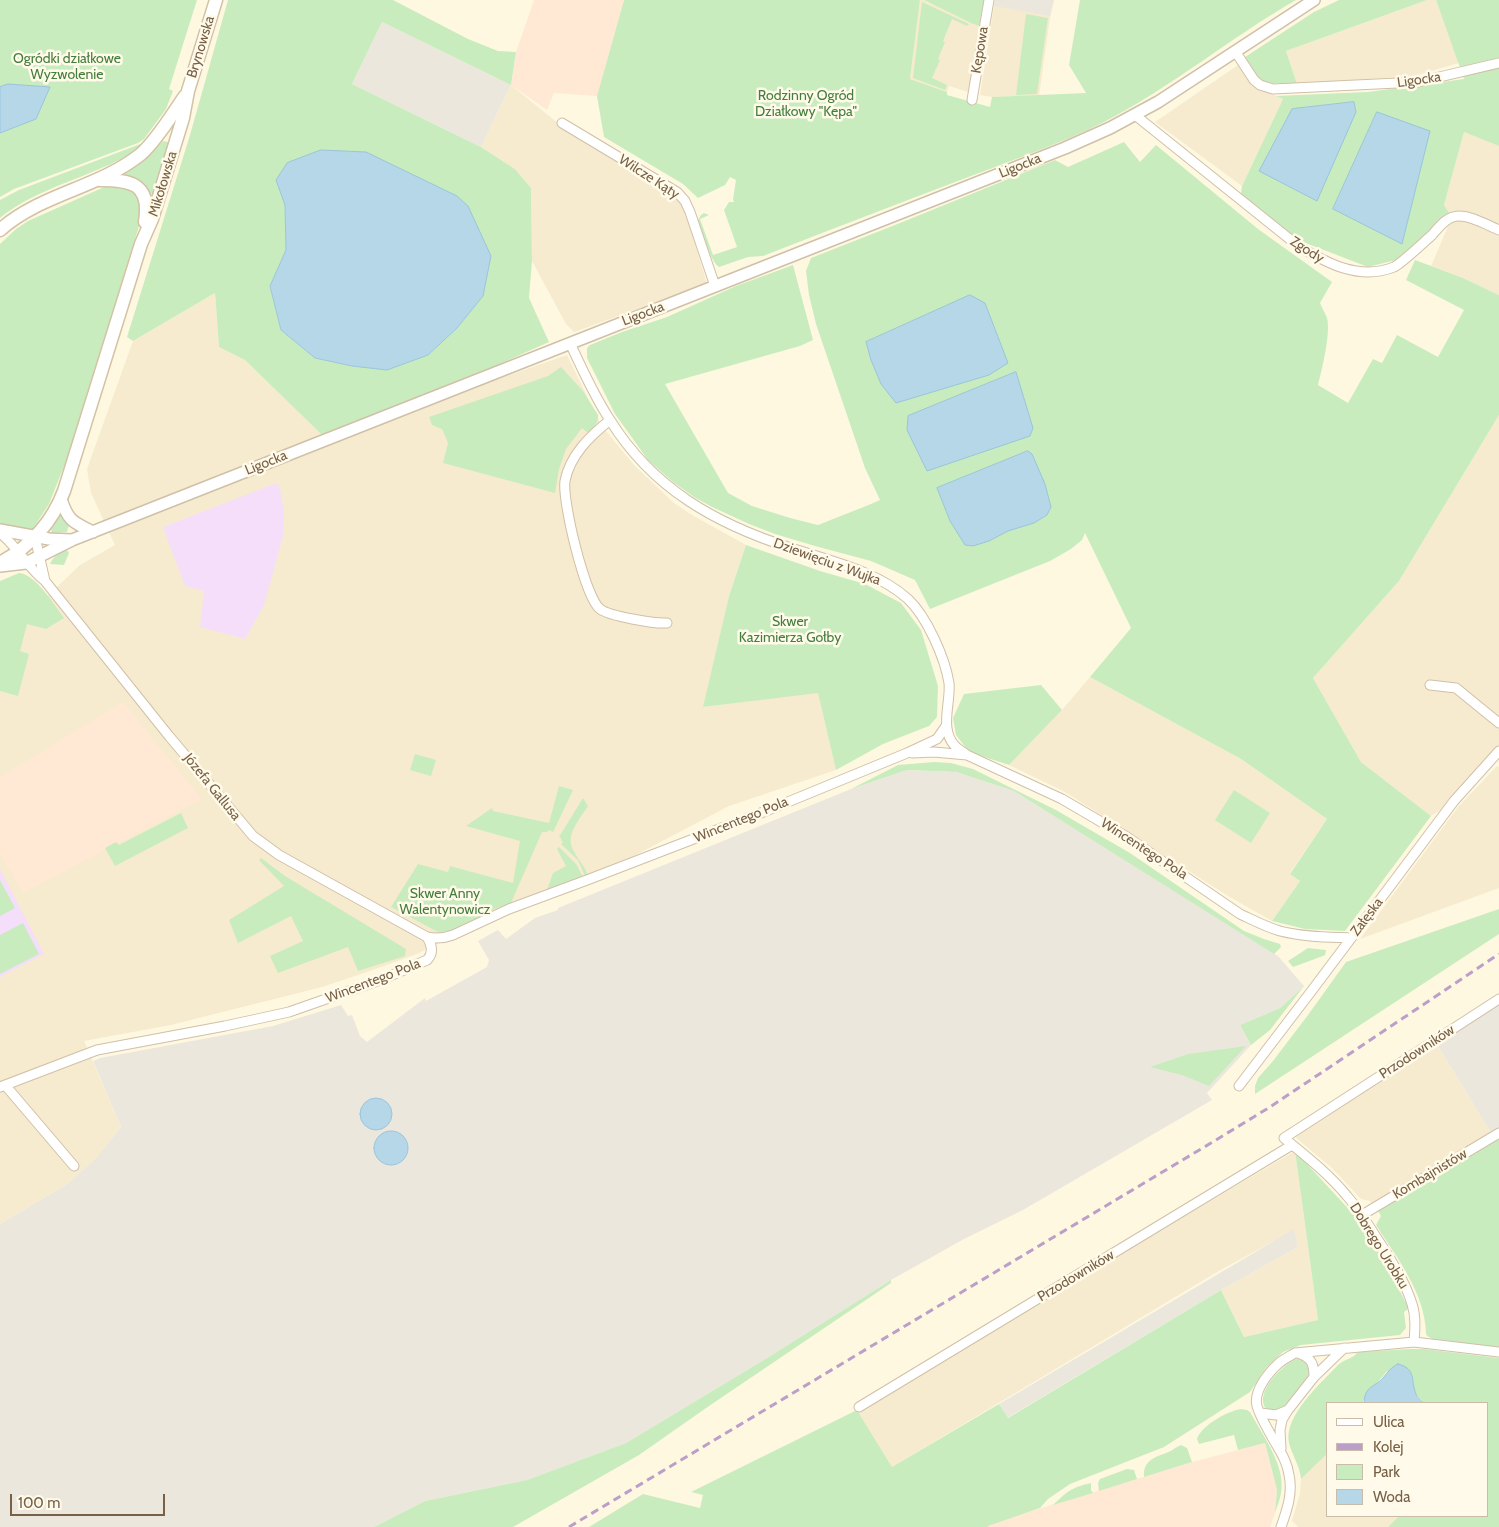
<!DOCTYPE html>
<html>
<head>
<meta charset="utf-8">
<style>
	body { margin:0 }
	#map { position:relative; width:1499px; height:1527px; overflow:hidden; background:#fef8e1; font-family:Cabin,sans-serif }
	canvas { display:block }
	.legend { position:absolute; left:1326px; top:1402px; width:162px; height:115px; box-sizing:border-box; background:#fffae9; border:1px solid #c9bca8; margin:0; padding:6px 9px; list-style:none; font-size:15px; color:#776046 }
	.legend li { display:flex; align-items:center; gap:10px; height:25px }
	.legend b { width:25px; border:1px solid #c9bca8 }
	.scale { position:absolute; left:10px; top:1494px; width:155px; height:22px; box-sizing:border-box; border:2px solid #776046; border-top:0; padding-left:6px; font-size:15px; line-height:18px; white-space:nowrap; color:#776046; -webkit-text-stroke:4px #fffae9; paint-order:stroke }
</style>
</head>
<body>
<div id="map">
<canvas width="1499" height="1527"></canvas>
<ul class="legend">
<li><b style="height:6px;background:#fff"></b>Ulica</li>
<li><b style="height:6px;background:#bc9fc8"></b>Kolej</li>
<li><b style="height:14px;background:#c9ecbf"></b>Park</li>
<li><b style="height:14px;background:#b5d7e8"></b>Woda</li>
</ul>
<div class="scale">100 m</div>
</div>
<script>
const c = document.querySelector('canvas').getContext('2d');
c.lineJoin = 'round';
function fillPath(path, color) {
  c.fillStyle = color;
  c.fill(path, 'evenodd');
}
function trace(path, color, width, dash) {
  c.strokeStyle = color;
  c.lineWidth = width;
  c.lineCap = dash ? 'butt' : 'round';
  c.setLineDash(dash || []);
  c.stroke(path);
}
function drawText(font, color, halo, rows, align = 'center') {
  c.font = font + ' Cabin,sans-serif';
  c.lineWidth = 5;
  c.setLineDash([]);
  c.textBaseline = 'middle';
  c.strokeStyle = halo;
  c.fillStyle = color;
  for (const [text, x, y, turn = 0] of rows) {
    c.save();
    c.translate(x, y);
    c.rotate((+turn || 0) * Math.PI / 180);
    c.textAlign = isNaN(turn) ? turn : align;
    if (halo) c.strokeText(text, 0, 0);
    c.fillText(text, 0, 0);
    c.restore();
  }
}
fillPath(new Path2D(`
	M920,0H924L979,26L968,92L949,86L947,92L910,79Z
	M995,0H1054L1050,18L1039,96L992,97L980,95Z
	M1427,0H1436L1459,63L1414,76L1297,84L1286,51Z
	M1238,65L1251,84L1283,99L1242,186L1155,122Z
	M511,85L559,124L680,200L687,216L707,284L574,332L566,324L532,261L531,188L515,169L481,147Z
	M1464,132L1499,146V295L1463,278L1431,266L1452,217L1444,205Z
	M215,293L219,347L245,360L326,439L567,355L601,425L634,465L674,503L692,515L746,545L729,596L704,707L818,692L836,770L729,806L592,878L449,938L417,954L367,972L322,987L171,1025L84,1041L121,1127L96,1158L67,1184L0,1224V624L39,604L80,565L115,545L91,493L87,469L133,341Z
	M1499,415V751L1454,801L1431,816L1361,762L1313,678L1399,581Z
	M1090,677L1241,759L1327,819L1290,873L1300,881L1272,921L1228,896L1065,792L1009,765L1062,710Z
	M1497,766L1499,767V888L1360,939L1458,807Z
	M1436,1043L1491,1133L1373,1206L1370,1201L1361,1199L1332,1168L1296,1138L1297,1135L1299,1132Z
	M1295,1151L1318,1320L1244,1337L1221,1290L1298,1247L1294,1230L1217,1272L892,1467L857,1410Z
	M1328,1453V1516H1399L1388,1527H1298L1292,1521L1300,1493L1301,1479Z`), '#f6ebcf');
fillPath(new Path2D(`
	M534,0H624L597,96L554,93L547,110L511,85L516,52Z
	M123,702L202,799L23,893L0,854V777Z
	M1265,1443L1277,1490L1275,1513L1270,1527H988L987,1526L1012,1517L1192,1462Z`), '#ffe9d4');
fillPath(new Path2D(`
	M995,0H1054L1050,16L994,6Z
	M382,22L511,85L481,147L352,84Z
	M907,770L956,772L1014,791L1278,956L1304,986L1280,1008L1240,1025L1251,1045L1207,1093L1212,1100L1023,1210L964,1239L891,1280L767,1358L626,1443L527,1480L425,1501L374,1527H0V1224L67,1184L96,1158L121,1127L93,1061L100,1058L273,1026L341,1005L348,1016L352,1015L360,1036L367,1042L425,998L426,1001L487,967L489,960L478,941L498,930L506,939L535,918L558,910V908L851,789Z
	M1499,1003V1128L1491,1133L1436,1043Z
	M1294,1229L1298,1247L1221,1290L1007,1418L999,1404Z`), '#ece7dd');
fillPath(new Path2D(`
	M274,484L279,485L284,511L283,536L264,605L245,639L200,627L204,591L185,586L163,527Z
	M0,869L44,954L0,977Z`), '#f5defa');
fillPath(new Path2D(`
	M0,0H197L169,89L173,91L166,109L144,139L138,143L14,189L0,197Z
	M228,0H393L468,39L498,51L516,52L511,85L382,22L352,84L481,147L515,169L531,188L532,261L529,298L549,342L495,366L322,435L245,360L219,347L215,293L133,341L127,337L190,135ZM285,205L483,296L457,328L428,355L387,369L352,366L315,358L281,330L270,286L286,250Z
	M624,0H920L910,79L947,92V95L990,107L992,97L1086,93L1069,65L1080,0H1296C1230,38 1172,87 1104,122C1062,143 1016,159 971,176C902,202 832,229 763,256L748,257L719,267C710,261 702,231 698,220L701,215L704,213L709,215L700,219L713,255L737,247L724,210L729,202H734L733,199L736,180L730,177L725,185L698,198L683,184L604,137L597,96Z
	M924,0H984L979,26L971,23Z
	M1339,0H1427L1286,51L1297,84L1269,83L1259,81L1245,57L1314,12Z
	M1436,0H1499V146L1464,132L1444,205L1450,214L1396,260L1368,267L1298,240L1241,194L1242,186L1283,99L1276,96L1368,92L1464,79Z
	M922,2L969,24L967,26L952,19L943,41L945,42L938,59L940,60L932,78L947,85L945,90L913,78Z
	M1026,14L1048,18L1037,94L1016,95Z
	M163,141L168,142L170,144L154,193L149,194L131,177L125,176V172L142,162Z
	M1124,142L1140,162L1156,145L1258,229L1332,282L1320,303C1322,308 1325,313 1327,318C1331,333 1322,369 1318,385L1348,403L1373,359L1382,363L1397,335L1438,357L1464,310L1406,280L1415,260L1463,278L1499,295V415L1399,581L1313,678L1361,762L1431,816L1345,931L1305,929L1272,921L1300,881L1290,874L1327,819L1241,759L1090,677L1131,628L1085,533L1082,540L1071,549L1050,561L930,609L915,580L871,561L815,546L775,534L749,524L712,507L694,497L673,482L648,460L615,414L587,358V348L590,345L622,332L667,317L736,286L793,265L813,340L800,346L665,384L728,493L752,506L790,518L818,525L871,504L880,500L865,468L816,324L809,295L806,271L811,258L900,223L1055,160L1068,167Z
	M143,143C130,156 114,163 97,170C64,184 28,195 0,218V200L19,190Z
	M111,184L126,186L140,197V223L66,461L49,504L32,530L0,524V244L16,229L28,221Z
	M561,367L583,391L598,415C599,424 593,427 588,433L582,428L566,449L559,469L555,493L443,463L448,443L442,429L432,425L429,417L548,376Z
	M61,514L69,525L67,532L52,533L51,530Z
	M746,545L820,571L865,584L901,603L921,630L938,686L937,717L929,726L883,744L836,770L818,693L703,707L729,596Z
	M67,550L69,553L64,565L50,564C53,557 59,552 67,550Z
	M19,573C36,574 54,605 64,618L46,629L27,624L20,651L29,654L18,696L0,691V581Z
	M1041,685L1062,710L1009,765L969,752L956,735L953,718L964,694Z
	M415,754L436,760L431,776L410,770Z
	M934,762L951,763L973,769L1056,810L1130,853L1244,931L1264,939L1280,944L1281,947L1274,954L1014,791L956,772L907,770L851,789L898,765Z
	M559,786L573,790L553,832L549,830L547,832H542L511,903L486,912L488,916C472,923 456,932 438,932L391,907L418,864L448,872L450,866L513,883L520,841L466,826L492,808L493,811L549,823Z
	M1234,790L1270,813L1251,843L1215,820Z
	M583,798L588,806C580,819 565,834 573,850C578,859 584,866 588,875L585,876L578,860L561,844L563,842L561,840V838L559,837Z
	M181,813L188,828L115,866L105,848L116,842L119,845Z
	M559,847L576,864L583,877L547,890L553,873L566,866L557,849Z
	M261,858L285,876L406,949L405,956L358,971L348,947L278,973L270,956L303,941L291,916L238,943L229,920L284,886L259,860Z
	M0,880L15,908L0,916Z
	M1499,909V934L1255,1094V1086L1258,1078L1273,1061L1308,1015L1346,962Z
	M23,923L39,954L0,974V935Z
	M1308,948L1326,950L1325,955L1323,956L1293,967L1288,961Z
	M1304,986L1270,1030L1251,1045L1240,1025L1280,1008Z
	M1246,1046L1209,1086L1182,1075L1150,1067L1188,1054Z
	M1499,1139V1348L1433,1339L1427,1336L1426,1333C1425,1293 1397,1258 1376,1225L1381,1216L1378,1211Z
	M1295,1151L1356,1217L1383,1258L1407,1305L1408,1309L1404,1312L1406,1328L1400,1335L1301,1345L1283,1352L1266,1368L1250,1392L1164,1447L1070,1484L1048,1499L1040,1508L988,1526V1527H589L643,1494L700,1508L703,1495L691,1492L857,1410L892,1467L999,1404L1008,1418L1221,1290L1244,1337L1318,1320Z
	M891,1280V1283L709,1406L639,1455L513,1527H374L425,1501L527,1480L626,1443L767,1358Z
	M1410,1349H1424L1499,1358V1527H1388L1399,1516H1488V1403H1424L1416,1394L1387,1371L1363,1401L1364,1403H1328V1453L1301,1479C1300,1466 1292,1455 1289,1443C1283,1416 1322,1382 1339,1364C1344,1360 1349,1359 1354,1356C1355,1354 1357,1353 1359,1352Z
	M1296,1359C1307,1359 1312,1367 1308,1377L1280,1411L1266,1409C1254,1393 1281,1366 1296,1359Z
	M1241,1409L1247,1410L1250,1412C1263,1436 1286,1466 1281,1493C1280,1500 1277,1506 1275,1513L1277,1490L1265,1443L1238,1450L1234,1435L1199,1444L1197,1439C1201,1426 1227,1411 1241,1409Z
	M1181,1445L1187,1448L1192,1462L1144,1477C1143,1461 1153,1458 1166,1453C1172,1451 1176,1447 1181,1445Z
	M1127,1469L1134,1470L1137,1479L1099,1491L1098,1483L1100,1479Z
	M1091,1483V1490L1093,1493L1053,1505C1068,1491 1070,1488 1091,1483Z`), '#c9ecbf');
const water = new Path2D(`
	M8,84L50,87L36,119L0,133V87Z
	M1354,102L1356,112L1317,201L1259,171L1292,109Z
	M1377,112L1430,131L1402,244L1333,209Z
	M321,150L366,152L457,196L468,206L491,256L483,296L457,328L428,355L387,370L352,366L315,358L281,330L270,286L286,250L285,205L276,180L287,163Z
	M970,295L985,303L1008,363L989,375L896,403L881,384L871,360L866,342Z
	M1016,372L1033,428L1030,436L927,471L907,430L908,416Z
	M1028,451L1032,454L1045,484L1051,507L1047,515L1034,523L1008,531L989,541L973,546L965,545L950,521L937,488Z
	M360 1114a16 16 0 1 1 32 0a16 16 0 1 1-32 0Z
	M374 1148a17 17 0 1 1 34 0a17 17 0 1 1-34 0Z
	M1398,1364C1417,1369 1410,1379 1416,1394C1417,1397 1421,1401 1424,1403H1364C1365,1385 1374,1388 1383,1378C1388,1372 1390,1368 1398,1364Z`);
fillPath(water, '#b5d7e8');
trace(water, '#9ac5db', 1);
const minor = new Path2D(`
	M1235,51L1254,80L1260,85L1273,89L1418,82L1499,63
	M972,100L989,0
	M1135,115L1297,245C1326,263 1359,281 1394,267C1402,263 1424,242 1432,235C1439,227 1447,216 1459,216C1472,216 1487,225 1499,230
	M562,123L677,192L685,201L690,212L715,286
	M570,343C582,369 594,396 610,420C653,489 716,524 791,548C830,561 877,571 908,599C927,617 945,658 949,683C951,703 939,729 955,746C958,749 963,752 967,755
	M610,420C590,436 570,455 565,481C562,501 585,597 600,609C609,616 655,624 667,623
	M0,533C18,547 27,567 45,581L169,736L253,836L279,855L427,937C437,939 445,938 453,935L509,909L587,880L766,811L907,753L937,739L946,726
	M35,537L45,581
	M1430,685L1456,688L1499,723
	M912,753L934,752L967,755L1062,799L1127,837L1240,914C1253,920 1266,927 1280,931C1303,937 1328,937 1351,938
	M5,1085L74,1166
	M1239,1086L1313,989L1454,801L1499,751
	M0,1087L97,1050L225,1026L289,1012L383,979L427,960C434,953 432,945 427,937
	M1362,1215L1499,1133
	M1414,1342C1415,1329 1416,1316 1412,1304C1406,1284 1395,1267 1384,1249C1372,1231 1361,1212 1347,1196C1329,1174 1306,1156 1284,1138L1499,999
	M1298,1353C1312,1358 1314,1364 1314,1377
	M859,1407L1292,1145
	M1261,1413L1276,1415L1288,1410
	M1281,1449L1280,1430L1282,1420L1288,1410L1314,1377L1344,1348
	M1281,1527C1287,1510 1293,1493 1289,1475C1287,1460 1279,1450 1272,1437C1268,1430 1259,1413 1257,1406C1253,1391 1269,1372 1279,1363C1284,1359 1290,1356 1295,1353L1414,1342L1499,1352`);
const tertiary = new Path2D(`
	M61,499C68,521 73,522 93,532
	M0,530L49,539L71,540
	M0,566L26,563L72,540L1065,148L1110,128L1158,102L1314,0`);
const secondary = new Path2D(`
	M100,180C132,180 151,184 145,222
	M0,230C40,194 99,188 141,154C157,140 173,113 185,96
	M0,563C29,547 52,523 64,491L141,244L152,219L183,118L188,91L216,0`);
trace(minor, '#d0c0a8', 11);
trace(tertiary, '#d0c0a8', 14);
trace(secondary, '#d3c2a4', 15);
trace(minor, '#fff', 9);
trace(tertiary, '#fff', 11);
trace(secondary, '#fff', 12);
trace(new Path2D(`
	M569,1527L1211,1143L1270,1107L1499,954`), '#bc9fc8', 3, [8, 5]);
drawText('14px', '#776046', '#fffae9', [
	["Brynowska",201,47,-73],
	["Kępowa",980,50,-81],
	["Ligocka",1419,80,-8],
	["Ligocka",1020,166,-22],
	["Wilcze Kąty",649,177,33],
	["Mikołowska",163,184,-73],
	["Zgody",1307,250,32],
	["Ligocka",643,314,-21],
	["Ligocka",266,463,-22],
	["Dziewięciu z Wujka",827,562,20],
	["Józefa Gallusa",212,787,51],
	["Wincentego Pola",741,820,-22],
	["Wincentego Pola",1144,849,33],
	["Załęska",1367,917,-53],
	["Wincentego Pola",373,981,-21],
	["Przodowników",1417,1052,-33],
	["Kombajnistów",1430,1174,-31],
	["Dobrego Urobku",1379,1246,58],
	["Przodowników",1076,1276,-31]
]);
drawText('14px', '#447e3d', '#fffae9', [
	["Ogródki działkowe",67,59],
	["Wyzwolenie",67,75],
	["Rodzinny Ogród",806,96],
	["Działkowy \"Kępa\"",806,112],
	["Skwer",790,622],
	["Kazimierza Gołby",790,638],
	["Skwer Anny",445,894],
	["Walentynowicz",445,910]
]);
</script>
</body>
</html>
